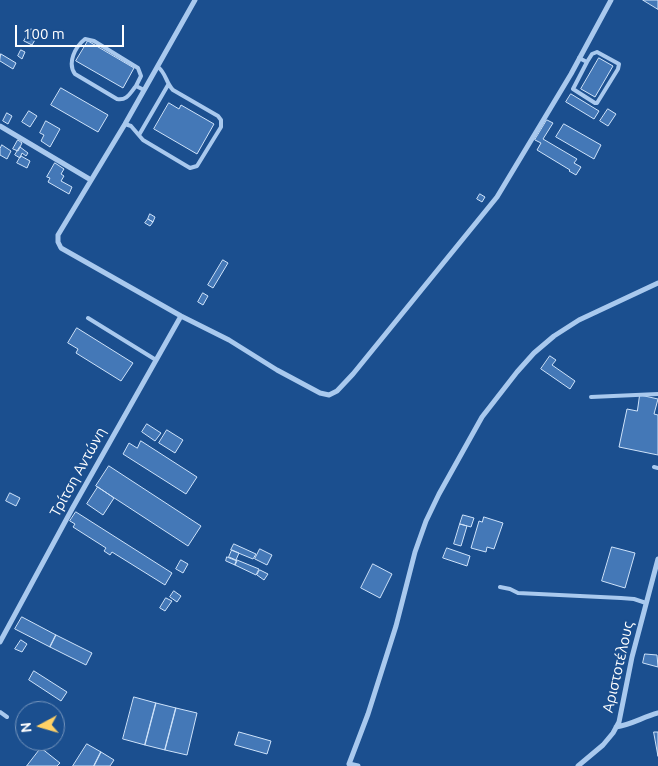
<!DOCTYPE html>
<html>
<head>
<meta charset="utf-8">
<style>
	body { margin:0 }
	#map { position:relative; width:658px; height:766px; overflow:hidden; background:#1b4f8f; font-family:Ubuntu,sans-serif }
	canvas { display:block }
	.north { position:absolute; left:15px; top:701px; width:50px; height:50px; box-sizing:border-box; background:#1b4f8f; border:1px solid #7695bc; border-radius:50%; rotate:264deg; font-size:14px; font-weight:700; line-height:20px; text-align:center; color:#fff }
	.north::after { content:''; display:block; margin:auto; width:18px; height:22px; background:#ffd166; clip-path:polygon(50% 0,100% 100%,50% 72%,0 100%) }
	.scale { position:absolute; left:15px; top:25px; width:109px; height:22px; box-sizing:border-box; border:2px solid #fff; border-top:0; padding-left:6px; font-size:15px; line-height:18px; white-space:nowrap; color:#fff; -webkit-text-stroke:4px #1b4f8f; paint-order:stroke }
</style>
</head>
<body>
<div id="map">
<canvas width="658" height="766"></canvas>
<div class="north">N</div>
<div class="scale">100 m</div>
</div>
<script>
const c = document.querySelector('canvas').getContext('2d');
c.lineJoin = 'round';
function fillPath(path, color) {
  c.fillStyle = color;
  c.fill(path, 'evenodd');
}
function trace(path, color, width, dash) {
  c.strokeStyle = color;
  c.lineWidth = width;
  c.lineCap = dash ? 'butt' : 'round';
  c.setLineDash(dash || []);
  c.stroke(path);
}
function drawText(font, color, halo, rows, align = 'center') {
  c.font = font + ' Ubuntu,sans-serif';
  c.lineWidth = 4;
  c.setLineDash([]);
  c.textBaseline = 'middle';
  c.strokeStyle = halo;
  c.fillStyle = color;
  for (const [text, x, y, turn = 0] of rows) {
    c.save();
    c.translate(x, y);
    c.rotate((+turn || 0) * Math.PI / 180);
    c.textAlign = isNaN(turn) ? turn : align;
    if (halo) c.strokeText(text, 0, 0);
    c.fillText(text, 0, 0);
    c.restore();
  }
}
const building = new Path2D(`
	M643,0H658V9Z
	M31,29L39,33L32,45L24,41Z
	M88,41L134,68L123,88L76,61Z
	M21,50L25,52L22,59L18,56Z
	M1,54L16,63L13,69L0,61Z
	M599,58L613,66L595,97L581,89Z
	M61,88L108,115L98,132L51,105Z
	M571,94L599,111L594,119L566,102Z
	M169,103L179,109L181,105L214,124L197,154L154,129Z
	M608,109L616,114L608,126L600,121Z
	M29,111L37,116L30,127L22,122Z
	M7,113L12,116L8,124L3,121Z
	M547,120L553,123L543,139L577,159L574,163L581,167L576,175L569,171L570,170L537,150L541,143L535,140Z
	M46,121L60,129L50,147L41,141L44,135L40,133Z
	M564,124L601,145L594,159L556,137Z
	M18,140L22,143L18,151L13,149Z
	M2,145L11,151L7,159L0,155V149Z
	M20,147L28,153L26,156L22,153L20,158L15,155Z
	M21,156L30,161L27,168L17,163Z
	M55,163L64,169L61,174L64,176L61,181L72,187L69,194L48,182L50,178L47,177Z
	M480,194L485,197L482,202L477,199Z
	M150,214L155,217L153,222L148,219Z
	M148,219L153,222L150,226L145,223Z
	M223,260L228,263L213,288L208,285Z
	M203,293L208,296L203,305L198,302Z
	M77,328L133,363L121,381L76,353L78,349L68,343Z
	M550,356L556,360L552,365L575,381L570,389L541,369Z
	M640,395L658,399L654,414L658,415V455L619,447L627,409L637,411Z
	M147,424L161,433L155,441L142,432Z
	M167,430L183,440L175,453L159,443Z
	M141,441L197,477L186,494L123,454L129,443L137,448Z
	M109,466L201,526L188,546L96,486Z
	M98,487L114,498L103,515L87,504Z
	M10,493L20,498L16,506L6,501Z
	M76,512L172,573L165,585L112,552L110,555L104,551L106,548L73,527L75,524L70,521Z
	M463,515L474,518L471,527L460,524Z
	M484,517L503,523L494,549L487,547L486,552L471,548L479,521L482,522Z
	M460,524L467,526L461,546L454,544Z
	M234,544L256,554L253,559L231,550Z
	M612,547L635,553L625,588L602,581Z
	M447,548L470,556L467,566L443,558Z
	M260,549L272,555L267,565L255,559Z
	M232,550L239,553L236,560L229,557Z
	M227,557L237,561L235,565L226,561Z
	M181,560L188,564L183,573L176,569Z
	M237,560L259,569L256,575L235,565Z
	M373,564L392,574L380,598L361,588Z
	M260,570L268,574L264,580L257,575Z
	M174,591L181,596L177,602L170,597Z
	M166,598L172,601L165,611L160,608Z
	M22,617L56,635L50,647L15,629Z
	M56,635L92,653L86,665L50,647Z
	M21,640L27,644L22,652L15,649Z
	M645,654L657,655L658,667L643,663Z
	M34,671L67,692L61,701L29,680Z
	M134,697L156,703L145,745L123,739Z
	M156,703L176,708L165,750L145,745Z
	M176,708L197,713L187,755L165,750Z
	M239,732L271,741L267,754L235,745Z
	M654,732H658V756Z
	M87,744L101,752L94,766H73Z
	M41,748L60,763L57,766H27Z
	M101,752L114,760L110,766H94Z`);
fillPath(building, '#4478b7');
trace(building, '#cfe3fa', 1);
trace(new Path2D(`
	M579,58L587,62L592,54L597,52L619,64L618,69L597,103H595L573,89L587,62
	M136,86C130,93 127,101 117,99L75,74C67,63 75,47 85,39L94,41L138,68L141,76L136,86L144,90
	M125,124L131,126L143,140L190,168L197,166L221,127V120L218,116L173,90C166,83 166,73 158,67
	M139,135L168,85
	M88,318L156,360
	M591,397L658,394
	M654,467L658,468
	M500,587L510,589L518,593L621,598L634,599L646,603
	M0,712L7,717`), '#a9c9ee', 4);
trace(new Path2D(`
	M195,0L125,124L58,235V242L61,248L181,316L229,340L277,370L320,393L329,395L337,391L353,374L497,197L571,74L611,0
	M0,126L91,180
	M0,642L72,509L181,316
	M616,727C631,725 643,717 658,713
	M349,764L368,714L396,626L415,552L426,521L439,494L482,417L517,372L534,353L554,336L579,320L658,283
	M349,764L358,766
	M578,766L603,745L613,733L619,722L632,657L658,559`), '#a9c9ee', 5);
drawText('15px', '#fff', '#1b4f8f', [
	["Τρίτση Αντώνη",78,472,-61],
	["Αριστοτέλους",618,667,-77]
]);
</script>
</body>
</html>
